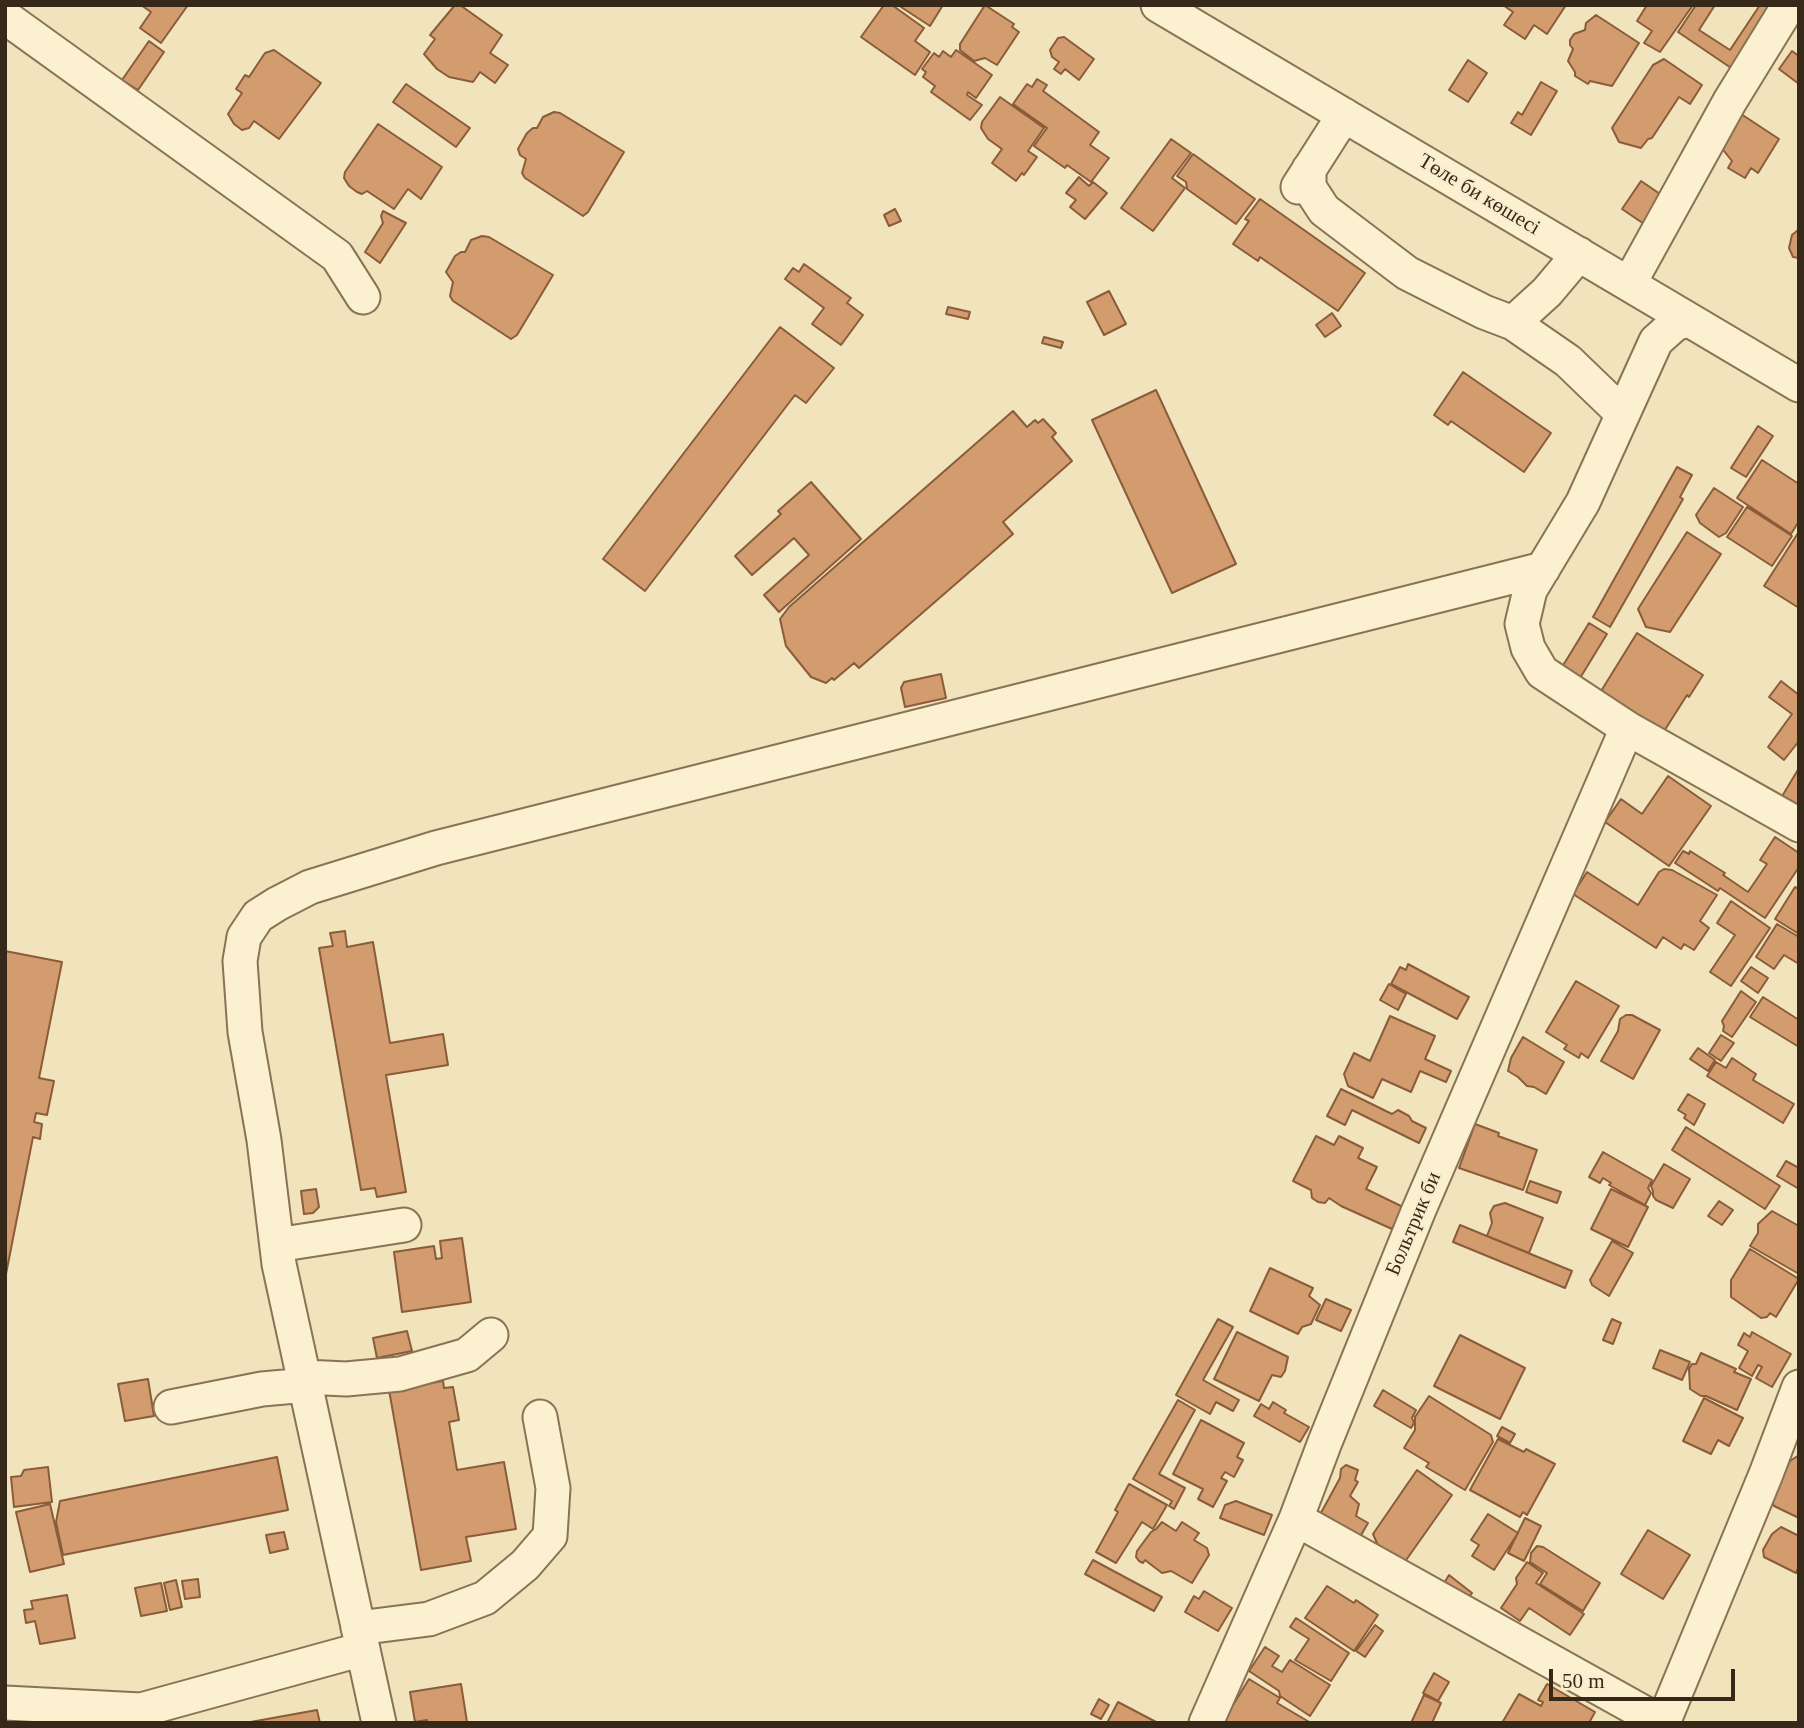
<!DOCTYPE html>
<html>
<head>
<meta charset="utf-8">
<style>
	body { margin:0 }
	#map { position:relative; width:1804px; height:1728px; overflow:hidden; background:#f1e3bc; font-family:Georgia,serif }
	canvas { display:block }
	.frame { position:absolute; inset:0; border:7px solid #37291a; pointer-events:none }
	.scale { position:absolute; left:1549px; top:1669px; width:186px; height:32px; box-sizing:border-box; border:4px solid #37291a; border-top:0; padding-left:9px; font-size:21px; line-height:24px; white-space:nowrap; color:#37291a; -webkit-text-stroke:5px #f8edcc; paint-order:stroke }
</style>
</head>
<body>
<div id="map">
<canvas width="1804" height="1728"></canvas>
<div class="frame"></div>
<div class="scale">50 m</div>
</div>
<script>
const c = document.querySelector('canvas').getContext('2d');
c.lineJoin = 'round';
function fillPath(path, color) {
  c.fillStyle = color;
  c.fill(path, 'evenodd');
}
function trace(path, color, width, dash) {
  c.strokeStyle = color;
  c.lineWidth = width;
  c.lineCap = dash ? 'butt' : 'round';
  c.setLineDash(dash || []);
  c.stroke(path);
}
function drawText(font, color, halo, rows, align = 'center') {
  c.font = font + ' Georgia,serif';
  c.lineWidth = 5;
  c.setLineDash([]);
  c.textBaseline = 'middle';
  c.strokeStyle = halo;
  c.fillStyle = color;
  for (const [text, x, y, turn = 0] of rows) {
    c.save();
    c.translate(x, y);
    c.rotate((+turn || 0) * Math.PI / 180);
    c.textAlign = isNaN(turn) ? turn : align;
    if (halo) c.strokeText(text, 0, 0);
    c.fillText(text, 0, 0);
    c.restore();
  }
}
const building = new Path2D(`
	M141,5H188L161,43L140,28L151,12Z
	M455,5H460L502,35L490,53L508,65L495,83L480,72L473,82L449,77L437,69L424,54L435,39L430,35Z
	M884,5H892L924,28L915,41L930,52L915,75L861,37Z
	M898,5H943L930,26Z
	M985,5L1014,24L1012,27L1019,32L997,65L985,58L974,61L960,50V44Z
	M1503,5H1566L1547,34L1534,25L1525,39L1504,25L1513,12Z
	M1647,5H1693L1660,52L1644,43L1652,31L1637,21Z
	M1696,5H1715L1699,30L1730,50L1760,5H1777L1737,72L1678,32Z
	M1596,15L1639,43L1612,86L1590,81L1588,84L1575,76V72L1568,61L1573,49L1570,45V40L1574,34L1585,30L1586,23Z
	M1064,37L1094,59L1079,80L1065,69L1061,74L1054,69L1059,62L1052,57L1050,50L1058,38Z
	M149,41L164,52L138,90L122,80Z
	M274,50L321,83L279,139L254,121L249,128L242,130L234,124L228,114L242,93L236,89L245,75L249,77L265,53Z
	M956,50L992,75L976,98L968,92L967,95L982,105L970,120L931,92L935,86L923,77L926,72L922,69L934,53L939,57L943,51L951,57Z
	M1792,51L1799,56V84L1779,69Z
	M1664,59L1702,85L1690,104L1679,97L1652,138L1648,139L1641,148L1619,142L1612,128L1653,65Z
	M1468,60L1487,73L1468,102L1449,90Z
	M1037,79L1047,85L1043,91L1099,132L1090,145L1109,158L1091,182L1067,165L1065,168L1034,146L1047,128L1013,104L1027,84L1032,87Z
	M1541,82L1557,91L1531,135L1511,123L1518,112L1522,115Z
	M406,84L470,128L456,147L393,102Z
	M1000,97L1044,128L1028,151L1037,157L1024,175L1022,173L1016,181L992,163L1002,149L988,139L981,128L982,122Z
	M554,112L560,113L624,152L588,212L583,216L525,178L522,173L526,159L520,155L518,149L527,133L533,128H537L543,117Z
	M1741,114L1779,139L1758,173L1751,168L1745,178L1728,168L1732,161L1720,146Z
	M378,124L442,167L421,199L408,189L394,209L367,191L362,194L357,192L349,186L344,178L345,172Z
	M1171,139L1191,153L1172,178L1185,188L1153,231L1121,208Z
	M1193,154L1255,199L1236,224L1187,189L1186,182L1177,176Z
	M1079,177L1089,186L1093,182L1107,193L1085,219L1070,207L1076,200L1066,193Z
	M1641,181L1663,196L1644,224L1622,209Z
	M1260,199L1365,273L1338,311L1260,257L1258,261L1233,244L1249,221L1245,219Z
	M895,209L901,221L889,226L884,215Z
	M383,211L406,223L380,263L365,252L383,223L381,216Z
	M1798,230H1799V258L1793,257L1789,248L1792,235Z
	M482,236L489,237L553,275L517,335L511,339L453,301L450,296L453,282L446,272L455,256L461,252H465L471,240Z
	M804,264L851,298L847,303L863,315L841,345L812,324L824,308L785,279L793,268L799,272Z
	M1109,291L1126,324L1104,335L1087,302Z
	M948,307L970,312L968,319L946,314Z
	M1332,313L1341,326L1325,337L1316,325Z
	M780,327L834,368L806,403L795,395L645,591L603,559Z
	M1044,337L1063,342L1061,348L1042,343Z
	M1463,372L1551,433L1524,472L1451,421L1448,425L1434,415Z
	M1156,390L1236,564L1172,593L1092,420Z
	M1013,411L1027,427L1035,420L1038,423L1043,419L1056,433L1052,437L1072,461L1003,522L1013,534L859,668L854,663L834,680L832,678L826,683L811,677L786,646L780,619L789,607Z
	M1758,426L1773,436L1746,477L1731,468Z
	M1762,460L1799,484V521L1791,534L1737,498Z
	M1677,467L1692,475L1680,497L1683,499L1610,627L1593,617Z
	M811,482L861,539L779,612L764,595L809,555L794,538L752,575L735,556L781,514L778,511Z
	M1714,488L1743,507L1726,533L1719,537L1700,523L1696,515Z
	M1747,507L1792,536L1772,566L1727,537Z
	M1687,532L1721,554L1670,632L1646,627L1638,609Z
	M1798,533H1799V608L1764,586Z
	M1589,623L1607,634L1577,683L1559,672Z
	M1637,633L1703,675L1689,697L1687,695L1661,736L1598,696Z
	M941,674L946,698L905,707L901,688L904,682Z
	M1781,681L1799,695V741L1784,760L1768,747L1792,714L1769,697Z
	M1799,768V809L1781,798Z
	M1668,776L1711,806L1669,866L1605,822L1621,799L1642,814Z
	M1775,837L1799,853V867L1765,918L1720,888L1718,891L1675,863L1683,851L1689,854L1690,851L1725,873L1723,875L1748,892L1767,864L1760,860Z
	M1664,869L1672,870L1717,895L1700,921L1709,928L1694,950L1684,944L1681,949L1663,937L1656,948L1573,894L1587,872L1638,905L1659,872Z
	M1795,887L1799,889V934L1775,919Z
	M1731,901L1770,928L1731,986L1710,972L1735,935L1717,923Z
	M1777,924L1799,937V964L1784,955L1774,969L1756,957Z
	M345,931L347,947L373,942L390,1043L443,1034L448,1065L386,1075L406,1192L377,1197L375,1188L361,1190L319,948L333,946L330,933Z
	M5,951L62,962L39,1078L54,1081L47,1115L36,1113L34,1122L42,1124L40,1139L33,1137L5,1279Z
	M1408,964L1469,997L1457,1019L1391,984L1400,967L1406,970Z
	M1751,967L1768,978L1758,993L1741,981Z
	M1576,981L1619,1006L1588,1058L1581,1053L1579,1058L1564,1049L1567,1045L1546,1032Z
	M1389,984L1406,994L1398,1010L1380,1000Z
	M1741,991L1756,1002L1732,1037L1723,1031L1724,1026L1722,1021Z
	M1763,997L1799,1020V1047L1750,1017Z
	M1626,1015H1632L1660,1030L1633,1079L1601,1061L1618,1031L1620,1019Z
	M1390,1016L1435,1036L1425,1059L1451,1071L1446,1082L1420,1071L1411,1092L1382,1079L1373,1098L1348,1086L1344,1074L1354,1053L1370,1061Z
	M1721,1035L1734,1043L1721,1061L1709,1053Z
	M1523,1037L1564,1062L1546,1094L1534,1087L1527,1086L1518,1077L1508,1071L1511,1058Z
	M1698,1048L1715,1060L1708,1071L1690,1059Z
	M1732,1058L1756,1074L1753,1080L1794,1104L1783,1123L1707,1076L1716,1062L1726,1068Z
	M1341,1089L1392,1114L1398,1110L1409,1116L1412,1121L1426,1128L1419,1143L1352,1110L1345,1125L1327,1116Z
	M1688,1094L1705,1104L1694,1125L1684,1118L1686,1115L1678,1110Z
	M1475,1124L1499,1133L1498,1136L1537,1150L1523,1190L1459,1168Z
	M1686,1127L1780,1186L1765,1209L1672,1150Z
	M1316,1136L1334,1145L1339,1136L1363,1148L1358,1158L1377,1167L1366,1189L1403,1207L1392,1229L1341,1206L1329,1198L1325,1203L1318,1202L1312,1198L1311,1190L1293,1181Z
	M1603,1152L1652,1180L1648,1188L1651,1193L1645,1205L1609,1185L1611,1183L1603,1178L1600,1183L1589,1177Z
	M1786,1161L1799,1168V1189L1777,1176Z
	M1664,1164L1690,1179L1673,1208L1656,1200L1653,1196V1191L1651,1186Z
	M1530,1181L1561,1192L1557,1203L1526,1192Z
	M316,1189L319,1207L313,1213L304,1214L301,1191Z
	M1611,1189L1648,1207L1628,1247L1591,1229Z
	M1719,1201L1733,1210L1722,1225L1708,1216Z
	M1505,1203L1543,1218L1529,1253L1487,1236L1492,1223L1490,1213L1494,1206Z
	M1772,1211L1799,1226V1274L1750,1246L1758,1233V1224Z
	M1460,1225L1572,1271L1565,1288L1453,1242Z
	M462,1238L471,1302L402,1312L394,1252L434,1246L436,1259L442,1258L440,1241Z
	M1612,1241L1633,1253L1609,1296L1592,1285L1590,1280Z
	M1750,1249L1799,1279L1776,1317L1770,1313L1767,1317L1761,1318L1731,1297V1280Z
	M1270,1268L1313,1288L1309,1296L1320,1305L1311,1324L1302,1327L1298,1334L1250,1311Z
	M1326,1299L1351,1310L1341,1331L1316,1320Z
	M1218,1319L1233,1327L1203,1380L1239,1400L1233,1411L1216,1402L1210,1414L1176,1395Z
	M1612,1319L1621,1323L1613,1344L1603,1340Z
	M407,1331L412,1351L377,1358L373,1338Z
	M1237,1332L1288,1357L1285,1371L1281,1377L1272,1375L1259,1401L1214,1379Z
	M1752,1332L1791,1354L1772,1387L1756,1378L1762,1367L1758,1365L1752,1376L1739,1368L1748,1351L1738,1345L1744,1333L1750,1337Z
	M1460,1335L1525,1368L1500,1419L1434,1386Z
	M1660,1350L1690,1362L1682,1380L1653,1368Z
	M1701,1353L1736,1369L1734,1372L1751,1379L1737,1410L1706,1396H1701L1690,1389L1689,1369L1692,1364H1696Z
	M148,1379L154,1416L125,1421L118,1384Z
	M443,1381L444,1388L453,1387L459,1420L449,1422L457,1470L504,1462L516,1529L466,1537L471,1561L421,1570L389,1390Z
	M1383,1390L1416,1410L1412,1418L1414,1423L1411,1428L1374,1406Z
	M1429,1396L1491,1435L1493,1442L1465,1490L1426,1467L1429,1463L1404,1448L1415,1430V1417Z
	M1704,1398L1743,1418L1729,1446L1718,1440L1711,1454L1683,1441Z
	M1178,1400L1195,1410L1159,1474L1185,1488L1174,1509L1169,1506L1172,1501L1133,1479Z
	M1273,1402L1286,1410L1284,1413L1309,1427L1300,1442L1254,1416L1261,1404L1269,1409Z
	M1201,1420L1244,1443L1237,1457L1243,1460L1234,1477L1225,1472L1221,1478L1227,1481L1213,1507L1198,1499L1203,1489L1173,1474Z
	M1502,1427L1515,1434L1510,1443L1497,1436Z
	M1498,1439L1524,1452L1526,1449L1555,1464L1527,1515L1523,1512L1520,1517L1470,1490Z
	M1799,1455V1518L1774,1506L1771,1501L1790,1461Z
	M277,1457L288,1510L63,1555L56,1522L60,1501Z
	M1346,1465L1358,1470L1355,1480L1358,1482L1350,1496L1359,1504L1356,1516L1368,1523L1356,1544L1316,1522L1340,1478L1341,1469Z
	M48,1467L52,1502L14,1507L11,1477L21,1476L24,1470Z
	M1417,1470L1452,1495L1404,1563L1383,1557L1373,1534Z
	M1129,1484L1167,1505L1153,1529L1142,1522L1116,1563L1096,1552L1118,1512L1115,1510Z
	M1236,1501L1272,1515L1264,1535L1220,1518L1225,1505Z
	M50,1504L64,1564L30,1572L16,1512Z
	M1488,1514L1518,1533L1494,1570L1472,1556L1479,1545L1471,1540Z
	M1525,1518L1541,1526L1524,1561L1508,1553Z
	M1162,1522L1176,1531L1182,1522L1199,1533L1194,1540L1207,1548L1209,1555L1192,1583L1171,1571L1162,1573L1145,1560L1143,1563L1139,1561L1136,1557L1137,1551L1151,1532L1156,1529Z
	M1781,1527L1799,1536V1566L1796,1573L1764,1557L1763,1550L1772,1534Z
	M1648,1530L1690,1555L1663,1599L1621,1574Z
	M284,1532L288,1549L270,1553L266,1535Z
	M1537,1546L1543,1547L1600,1583L1583,1611L1540,1584L1547,1573L1530,1562L1531,1553Z
	M1093,1560L1162,1597L1154,1611L1085,1574Z
	M1527,1562L1543,1573L1536,1583L1584,1614L1570,1635L1529,1608L1520,1621L1501,1608L1517,1584L1516,1578Z
	M1449,1575L1472,1593L1465,1604L1441,1588Z
	M198,1579L200,1597L185,1599L182,1581Z
	M176,1580L182,1607L170,1610L164,1583Z
	M161,1583L167,1611L141,1616L135,1588Z
	M1327,1586L1354,1603L1356,1600L1378,1615L1354,1651L1305,1618Z
	M1204,1591L1232,1608L1218,1631L1185,1612L1194,1596L1199,1599Z
	M67,1595L75,1638L40,1644L35,1621L26,1623L24,1610L33,1609L31,1601Z
	M1296,1618L1349,1653L1331,1681L1295,1660L1309,1639L1290,1627Z
	M1375,1625L1383,1631L1365,1657L1356,1651Z
	M1265,1647L1279,1656L1272,1666L1282,1672L1290,1660L1330,1685L1310,1716L1280,1696L1279,1691L1249,1671Z
	M1434,1673L1449,1682L1438,1701L1423,1693Z
	M1249,1679L1280,1698L1277,1703L1311,1723H1222Z
	M461,1684L467,1722L428,1723L427,1720L415,1722L410,1692Z
	M1547,1684L1595,1712L1589,1723H1502L1519,1694L1541,1706L1543,1702L1538,1700Z
	M1424,1695L1441,1703L1432,1723H1411Z
	M1099,1699L1109,1705L1101,1719L1091,1714Z
	M1118,1702L1158,1723H1107Z
	M317,1710L320,1723H245Z`);
fillPath(building, '#d29c6f');
trace(building, '#8a5c39', 2);
const minor = new Path2D(`
	M1158,5L1799,385
	M5,17L337,256L363,297
	M1309,169V187L1324,210L1407,273L1484,312L1513,323L1568,361L1623,414
	M1298,187L1344,115
	M1629,284L1730,101L1789,5
	M1688,320L1675,324L1656,341L1583,502L1530,590L1522,624L1528,648L1542,672L1627,728L1799,825
	M1513,323L1547,292L1579,254
	M277,1245L404,1225
	M305,1377L346,1379L400,1374L467,1355L491,1335
	M171,1407L262,1389L307,1385
	M1296,1519L1662,1723
	M358,1628L429,1619L485,1598L525,1565L550,1536L553,1488L540,1417
	M5,1703L141,1710L363,1649
	M379,1723L279,1264L264,1140L245,1032L240,961L244,937L258,916L277,904L310,887L436,848L1543,569
	M1206,1723L1296,1519L1325,1442L1418,1212L1627,728
	M1663,1723L1766,1474L1799,1387`);
trace(minor, '#897354', 37);
trace(minor, '#fbf0cf', 33);
drawText('21px', '#37291a', '#f8edcc', [
	["Төле би көшесі",1479,195,31],
	["Больтрик би",1414,1224,-67]
]);
</script>
</body>
</html>
